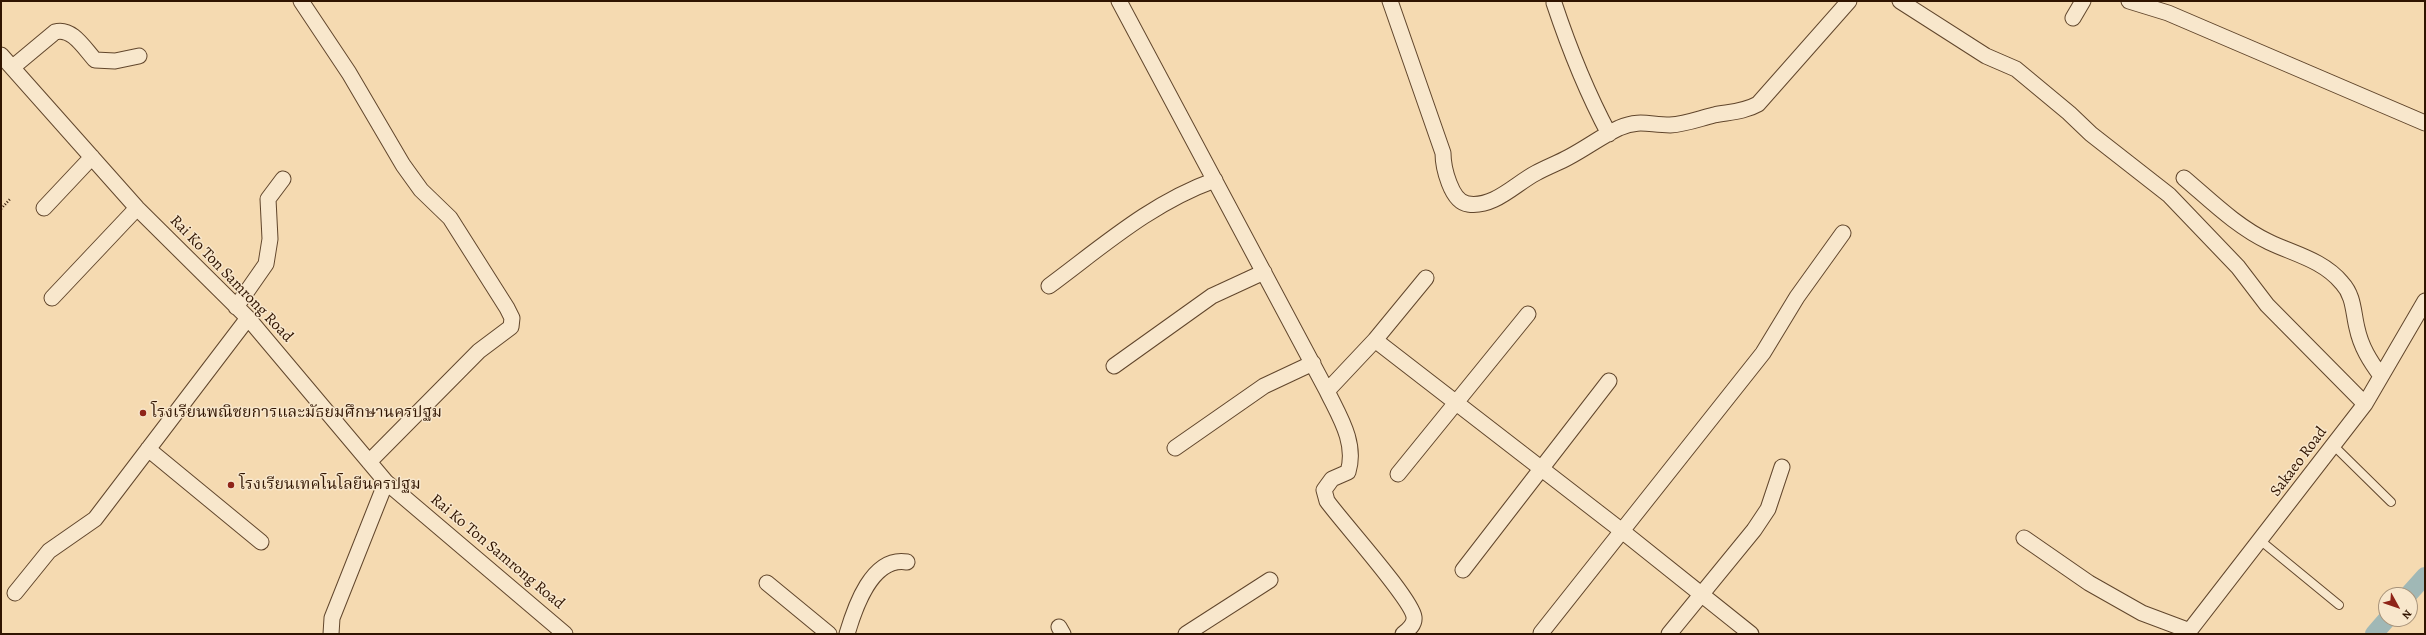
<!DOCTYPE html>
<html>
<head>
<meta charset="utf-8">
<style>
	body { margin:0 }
	#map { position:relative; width:2426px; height:635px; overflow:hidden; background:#f5dab1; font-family:Alegreya,serif }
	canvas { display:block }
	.frame { position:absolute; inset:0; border:2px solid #301400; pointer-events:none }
	.north { position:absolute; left:2378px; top:587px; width:40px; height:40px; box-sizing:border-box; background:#f8e7cc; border:1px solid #a8937a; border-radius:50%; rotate:130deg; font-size:11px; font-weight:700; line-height:16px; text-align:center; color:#301400 }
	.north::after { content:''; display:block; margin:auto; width:14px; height:18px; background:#8f2418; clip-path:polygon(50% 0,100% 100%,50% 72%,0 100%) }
</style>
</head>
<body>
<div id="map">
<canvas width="2426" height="635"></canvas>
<div class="frame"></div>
<div class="north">N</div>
</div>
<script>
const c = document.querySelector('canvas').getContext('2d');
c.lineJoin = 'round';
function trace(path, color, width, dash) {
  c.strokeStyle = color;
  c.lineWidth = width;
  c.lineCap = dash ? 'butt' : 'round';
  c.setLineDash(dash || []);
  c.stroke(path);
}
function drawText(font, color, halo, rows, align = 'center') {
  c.font = font + ' Alegreya,"Noto Serif Thai",serif';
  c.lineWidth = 3;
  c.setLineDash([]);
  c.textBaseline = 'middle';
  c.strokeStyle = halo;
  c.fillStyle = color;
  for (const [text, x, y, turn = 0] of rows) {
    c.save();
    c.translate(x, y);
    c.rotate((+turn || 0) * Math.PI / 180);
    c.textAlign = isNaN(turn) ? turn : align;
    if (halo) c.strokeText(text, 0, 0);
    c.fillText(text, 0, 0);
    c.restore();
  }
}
trace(new Path2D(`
	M2408,595L2425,576
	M2374,634L2387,619`), '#a0b8b6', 18);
const lane = new Path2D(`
	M2334,446L2391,502
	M2261,541L2339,605`);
const street = new Path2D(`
	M301,1L349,73L403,165L421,190L450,218L507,308L512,318L511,327L479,351L369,462
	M1119,1L1327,391C1339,416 1357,443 1348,472L1332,479L1324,490L1327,501C1342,522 1412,599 1414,617C1415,625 1408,630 1403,634
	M1390,1L1443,153C1443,167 1451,202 1468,204C1494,208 1515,184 1536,173C1547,167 1558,163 1569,157C1586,148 1602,136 1619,128C1640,119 1649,125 1670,125C1686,124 1698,119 1714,115C1729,112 1744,112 1758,104L1849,1
	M1900,1L1986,56L2016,69L2069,113L2091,134L2169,195L2238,267L2267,305L2365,404
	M2129,1L2168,13L2425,123
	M1554,3C1569,48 1586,91 1609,134
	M2073,18L2083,1
	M1,55L137,208L248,318L386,482L565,634
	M13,67L55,32C72,27 84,48 95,60L115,61L139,56
	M2184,178C2210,200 2237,227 2269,242C2294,254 2323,260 2342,283C2354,296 2353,312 2357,328C2361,347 2370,361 2381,376
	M44,208L92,157
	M1049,286C1103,246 1151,203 1215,180
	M52,298L137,208
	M236,307L266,264L270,239L268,199L283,179
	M1375,340L1622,531L1751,634
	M1114,366L1212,296L1264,272
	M1327,391L1375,340L1426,278
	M1175,448L1264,386L1313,363
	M148,449L261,542
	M1398,474L1528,314
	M2024,538L2089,583L2142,613L2190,631
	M1463,570L1609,381
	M767,583L829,634
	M15,593L49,551L95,519L248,318
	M1059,627L1063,634
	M1541,633L1763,353L1797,297L1843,233
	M331,634L332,618L386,482
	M847,634C855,607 872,556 907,562
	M1186,634L1270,580
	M1669,634L1754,530L1768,509L1782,467
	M2187,634L2365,404L2425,301`);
trace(lane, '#61462c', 10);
trace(street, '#61462c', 17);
trace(new Path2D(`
	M1,209L10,199`), '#301400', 2.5, [1, 2]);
trace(lane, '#f8e7cc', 8);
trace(street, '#f8e7cc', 15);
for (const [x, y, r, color] of [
	[143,413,4,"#8f2418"],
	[231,485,4,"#8f2418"]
]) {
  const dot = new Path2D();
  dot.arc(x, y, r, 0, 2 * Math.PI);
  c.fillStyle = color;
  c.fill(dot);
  trace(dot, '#f8e7cc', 1.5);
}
drawText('16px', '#301400', '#f8e7cc', [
	["Rai Ko Ton Samrong Road",231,279,46],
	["Sakaeo Road",2299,462,-53],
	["Rai Ko Ton Samrong Road",497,552,40]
]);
drawText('16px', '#301400', '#f8e7cc', [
	["โรงเรียนพณิชยการและมัธยมศึกษานครปฐม",151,413],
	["โรงเรียนเทคโนโลยีนครปฐม",239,485]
], 'left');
</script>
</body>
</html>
